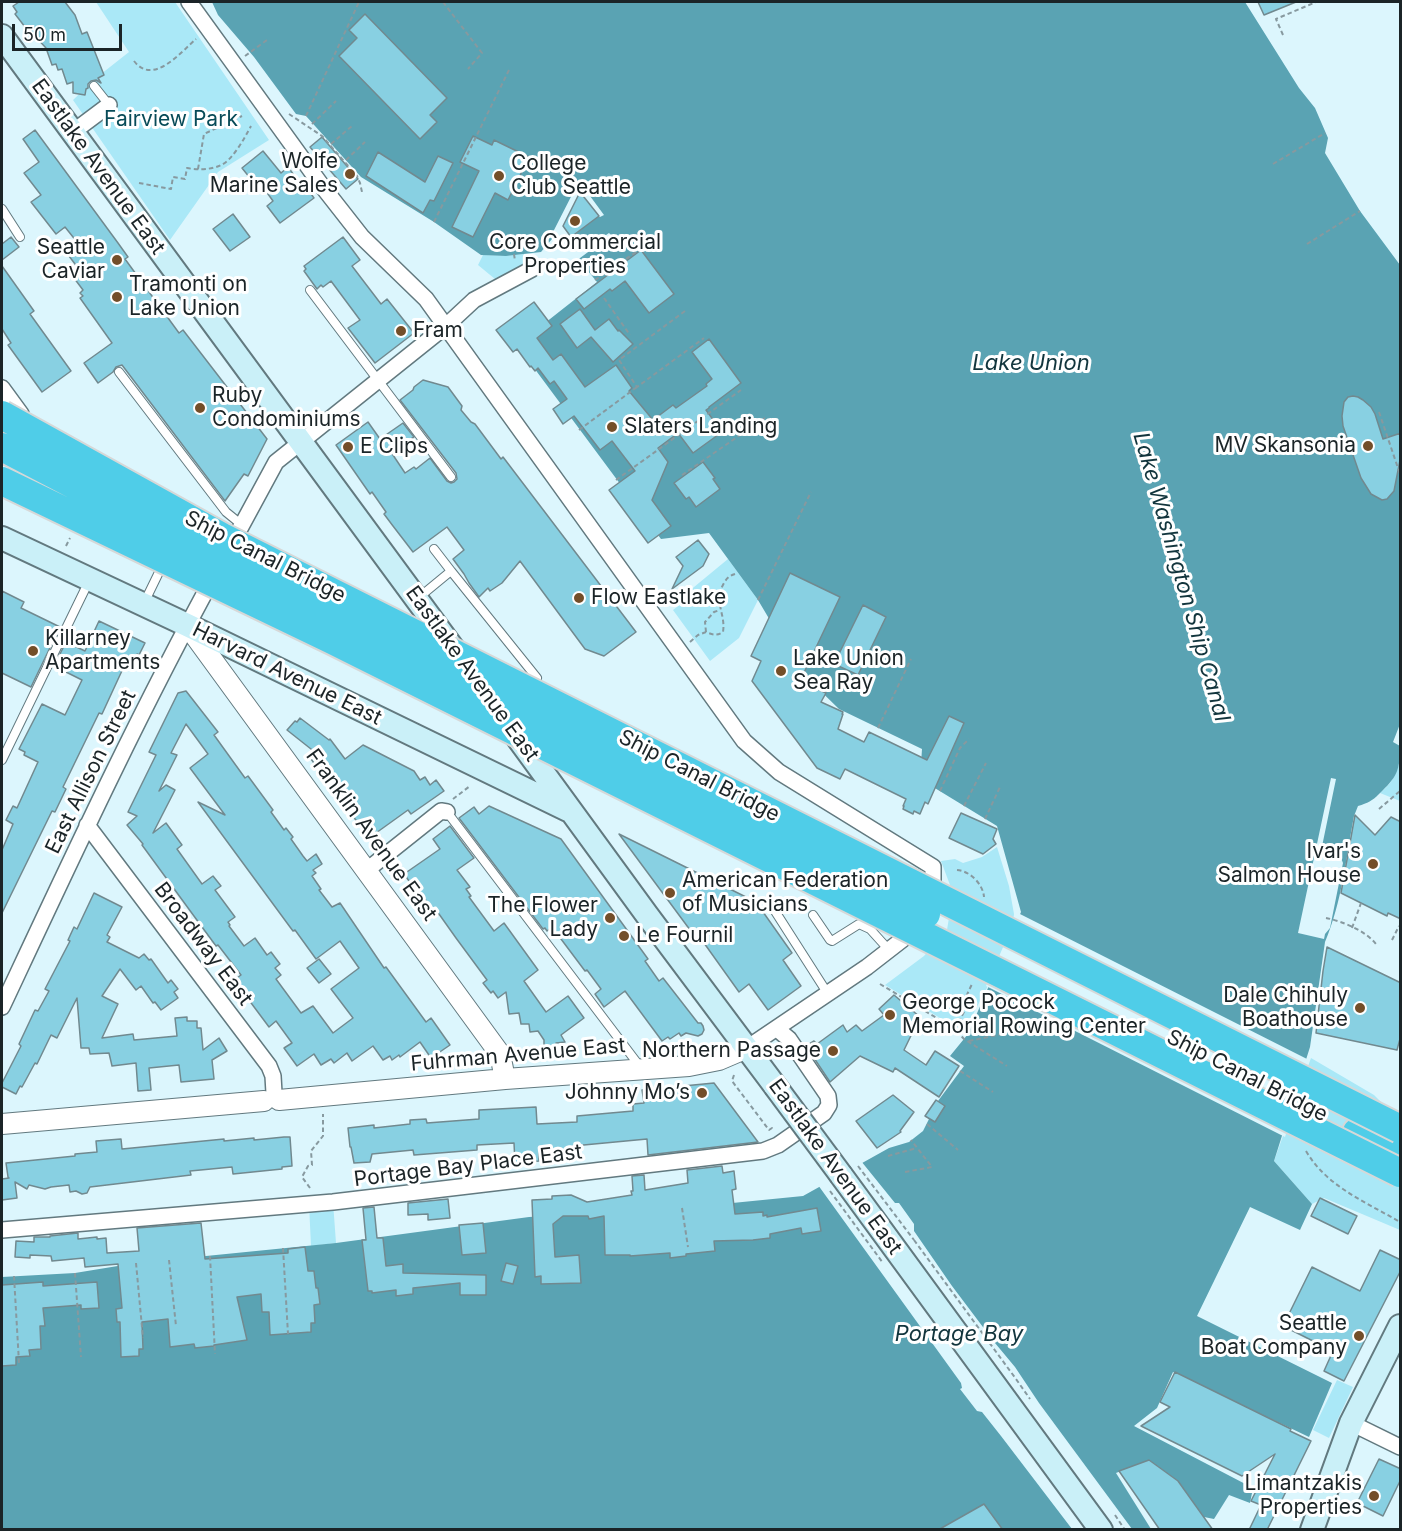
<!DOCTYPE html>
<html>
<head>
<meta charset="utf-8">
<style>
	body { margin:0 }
	#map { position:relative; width:1402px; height:1531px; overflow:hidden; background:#dcf6fd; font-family:Inter,sans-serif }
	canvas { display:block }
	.frame { position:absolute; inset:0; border:3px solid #1b2427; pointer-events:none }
	.scale { position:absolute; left:12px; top:24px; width:110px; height:27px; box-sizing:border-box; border:3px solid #1b2427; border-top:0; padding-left:8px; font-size:18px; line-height:21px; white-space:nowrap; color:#1b2427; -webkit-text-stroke:4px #fff; paint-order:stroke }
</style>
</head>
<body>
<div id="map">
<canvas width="1402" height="1531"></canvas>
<div class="frame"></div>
<div class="scale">50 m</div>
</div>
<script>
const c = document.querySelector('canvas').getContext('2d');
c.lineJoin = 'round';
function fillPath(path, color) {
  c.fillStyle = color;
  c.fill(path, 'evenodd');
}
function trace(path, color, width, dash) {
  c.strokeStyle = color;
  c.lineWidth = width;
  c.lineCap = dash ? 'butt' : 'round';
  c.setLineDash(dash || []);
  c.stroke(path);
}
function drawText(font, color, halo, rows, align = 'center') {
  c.font = font + ' Inter,sans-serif';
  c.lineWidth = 6;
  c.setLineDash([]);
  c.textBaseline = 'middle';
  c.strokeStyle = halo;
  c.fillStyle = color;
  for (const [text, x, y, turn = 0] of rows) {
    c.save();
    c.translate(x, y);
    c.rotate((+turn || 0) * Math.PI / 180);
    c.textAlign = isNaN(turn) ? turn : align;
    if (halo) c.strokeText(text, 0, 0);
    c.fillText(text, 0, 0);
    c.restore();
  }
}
fillPath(new Path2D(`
	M96,2H175L269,140L218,172L170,240L73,100L96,78L129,52Z
	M524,254V265L501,280L495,279L478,265L483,255L506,256Z
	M728,559L758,600L739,638L710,661L673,610L691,596L688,592Z
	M1400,761V801L1380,793C1393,782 1395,776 1400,761Z
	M997,847L1009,886L1014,914L1011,936L999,965L970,1020L960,1030L885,985L924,956L947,930L953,893L941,861L955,859L963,863L982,857Z
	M1311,1058L1374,1095L1400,1121V1230L1324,1198L1312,1204L1274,1161Z
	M333,1202L336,1243L311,1246L309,1204Z
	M1337,1380L1353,1387L1329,1438L1313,1430Z`), '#aae8f7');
fillPath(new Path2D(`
	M212,2H1245L1299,88L1315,108L1328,138L1325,153L1360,211L1400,265V724L1393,742L1400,746C1400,771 1397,777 1379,794C1372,801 1368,803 1358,806L1354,816C1346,858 1342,902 1325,942L1310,1047L1274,1161L1312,1204L1300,1230L1250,1207L1197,1316L1332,1383L1309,1437L1173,1372L1157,1408L1134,1426L1253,1488L1250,1503L1229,1495L1214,1519L1204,1517L1178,1481L1149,1460L1116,1473L1151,1529L2,1530V1277L75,1273L136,1263L336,1243L529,1217L682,1208L803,1196L889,1148L909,1142L923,1131L938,1101L964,1066L950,1056L968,1034L1021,912L997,826L920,779L922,749L839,709L800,671L758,600L709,533L661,539L517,345L597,282L557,233L541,252L506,256L481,255L434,222L361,177L306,116L296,114L254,57L218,15Z`), '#5aa3b3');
fillPath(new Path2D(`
	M579,181L604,215L600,217L598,216L573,236L584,250L609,233L611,235L576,261L557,237L555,239L552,234Z
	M1331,778L1336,779L1320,856L1329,854L1337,856L1341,858L1343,863L1330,928L1325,934L1324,939L1298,933Z
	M1018,913L1309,1060L1285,1137L986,986Z
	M861,1161L895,1203H899L914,1224V1231L952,1286L995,1343L1015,1367L1039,1403L1132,1529H1072L1001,1436L982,1412L977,1411L960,1389L962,1388L961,1383L818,1185Z`), '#dcf6fd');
const building = new Path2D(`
	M19,2H65L75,15L82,34L87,32L104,75L98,78L101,83L96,80L91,81L88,84V88L86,89L85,95L73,93V82L67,84L62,69L58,70L56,64L52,65L46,48L33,34L32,36L15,14L17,12L13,6Z
	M1258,2H1296L1264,15Z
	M365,14L447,98L430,115L437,122L420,139L339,56L357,38L349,30Z
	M35,130L118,243L128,257L125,259L179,333L183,330L267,439L248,476L244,474L225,501L122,365L116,367L113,372L98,383L84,363L112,343L80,298L83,296L80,293L83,290L74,278L77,275L74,271L78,268L69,256L81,247L65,227L56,234L31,202L41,195L24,173L39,162L23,139Z
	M473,136L492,145L494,140L529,157L508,200L495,193L473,237L452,227L479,171L460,162Z
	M322,137L358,179L346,189L310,147Z
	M263,151L281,173L288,167L299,182L301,180L314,198L280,223L267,206L273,201L258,180L254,183L242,168Z
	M378,152L425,182L438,156L453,163L434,201L430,200L423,213L366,176Z
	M580,192L599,216L571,237L563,226Z
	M233,214L250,237L230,251L213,229Z
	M11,237L19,247L2,260V244Z
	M343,237L360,260L352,266L381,304L387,299L414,333L375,363L348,328L360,320L331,281L323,287L321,285L317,289L304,271L306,269L304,266Z
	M641,250L674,294L649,313L625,281L612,291L610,289L584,309L576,299Z
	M2,266L34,311L30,314L71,371L42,392L8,345L11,343L2,329Z
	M534,302L552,326L537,338L553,360L561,354L585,387L616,365L632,388L629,391L653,420L673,405L676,408L707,386L706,384L712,379L692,352L709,339L741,383L709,407V408L706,410L722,432L693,453L678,433L658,448L668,462L652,500L671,526L648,543L609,490L635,471L612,441L600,450L574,416L563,424L553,409L567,399L554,381L550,384L538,368L535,371L531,366L530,367L517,349L513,352L496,330Z
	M580,309L595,330L609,319L618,331L619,330L633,344L613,362L591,337L577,348L560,324Z
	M423,380L448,387L462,406L461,410L471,422L475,424L501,459L503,457L636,632L604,656L585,649L520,561L502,583L490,591L488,588L479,597L469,583L464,574L453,559L464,550L447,527L413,552L393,526L384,514L386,512L372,492L370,494L336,445L368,422L380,439L403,423L414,437L391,452L405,473L414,467L416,469L430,458L447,481L451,483L454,482L457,479L456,473L400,400L413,390L414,387Z
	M1353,396L1358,397L1363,400L1371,407L1375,414L1383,439L1401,433V455L1394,491L1387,499L1382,500L1371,494L1361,478L1343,426L1342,416L1344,402L1348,397Z
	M703,462L715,478L713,479L720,489L696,507L689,497L686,499L674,483Z
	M698,540L709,554L703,566L672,589L683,566L676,557Z
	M790,573L840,597L800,681L826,693L821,702L843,712L842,714H843L838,729L864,742L869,732L927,760L949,716L964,723L928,804L925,802L920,814L914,811L913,814L903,809L904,806H903L906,799L845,769L840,779L817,768L752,681L761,661L751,656Z
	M2,591L24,602L21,608L60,627L31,687L2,673Z
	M863,605L886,617L858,675L834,664Z
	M99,621L145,643L139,655L137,654L132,665L126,662L102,714L99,713L63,787L66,789L55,812L52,811L2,913V850L13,824L6,820L13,806L17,808L38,762L24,755L25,752L19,749L42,704L65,715L82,680L54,666L66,642L85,651Z
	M186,691L218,732L214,735L245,778L248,776L273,810L271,812L284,830L286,828L293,837L291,839L303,856L307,861L316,854L322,864L313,870L316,873L312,876L321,889L319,890L332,907L340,903L384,968L386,967L426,1022L431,1018L450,1045L431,1058L420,1042L400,1057L399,1055L392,1060L390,1056L383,1060L373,1046L352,1061L347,1053L334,1063L331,1059L321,1065L314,1054L297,1066L284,1048L292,1043L276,1021L269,1027L234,980L241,975L218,945L216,946L191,912L142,845L143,844L127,825L137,816L128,812L156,755L149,752L178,693ZM186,724L208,754L190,768L225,815L198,802L290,927L293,931L295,930L316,959L340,941L359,968L331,989L353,1018L333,1033L313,1006L301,1013L276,979L281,975L275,968L280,964L271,952L267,955L255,938L244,946L229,926L230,925L228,922L235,917L215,890L221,886L213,876L202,884L177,849L182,845L166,823L153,833L175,790L166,785L159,791L177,755L171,753Z
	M300,718L329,740L330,739L345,759L363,745L414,771L420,780L425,777L430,785L436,780L444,791L411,814L408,810L369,838L311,759L314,757L312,756L316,753L287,730L295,721L297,722Z
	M489,806L561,839L648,959L645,961L659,981L663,978L698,1023H701L703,1026L704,1030L702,1034L698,1036L686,1033L681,1036L679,1033L670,1039L668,1037L662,1041L625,991L604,1007L595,994L601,989L587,970L585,971L552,927L547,931L545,928L543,929L459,818L474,807L479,814Z
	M961,813L997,829L993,839L996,844L983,854L949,838Z
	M1355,815L1375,835L1391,817L1401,822V919L1388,913L1387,916L1341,893Z
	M450,826L474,858L457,870L470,887L466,889L471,896L469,897L494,931L504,923L538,970L524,981L546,1012L568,996L584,1018L561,1035L565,1042L556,1043V1046L544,1047V1040L538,1031L530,1032L529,1024H521L519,1013L509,1014L506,992L498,998L493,991L491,993L483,983L487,980L456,938L439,914L437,915L421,894L419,895L404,874L440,849L433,839Z
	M619,834L756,902L792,953L783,960L801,986L768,1010L749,984L739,992L699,936L696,938Z
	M94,893L122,907L107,935L110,937L107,942L139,958L144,954L149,960L151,959L168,983L171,980L178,989L174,992L178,998L161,1010L155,1002L153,1003L141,986L136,990L120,969L102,996L118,1004L102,1038L133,1034L134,1040L177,1036L175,1018L187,1017V1021H197V1028H201L203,1050L219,1038L227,1051L212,1060L214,1079L181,1082L179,1065L149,1068L151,1090L138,1091L136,1063L112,1066L109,1053L90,1054L89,1048H81L77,998L57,1038L51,1035L37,1064L35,1063L22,1087L20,1086L16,1094L2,1087V1083L21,1046L19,1044L35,1010L38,1011L49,991L45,989L70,941L68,940L74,927L77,929Z
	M1327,947L1401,983V1035L1397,1050L1316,1033L1323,971Z
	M319,959L331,974L319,983L307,968Z
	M894,995L920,1017L904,1050L926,1065L935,1051L959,1066L939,1097L895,1068L893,1072L860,1056L830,1082L806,1046L814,1041L817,1044L843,1025L847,1032L856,1025L862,1031L884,1015L879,1009Z
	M714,1083L758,1142L648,1155L647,1139L573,1146V1151L539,1153V1161L515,1163L514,1143L477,1145V1150L414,1155L413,1150L372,1154L370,1162L354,1163L351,1147H350L348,1128L374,1125V1128L410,1124V1120L426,1119L427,1123L479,1119V1110L536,1107L537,1124L577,1122V1116L633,1111V1104L644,1103L642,1090Z
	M893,1095L914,1112L900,1131L901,1132L877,1148L856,1121Z
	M936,1100L945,1106L935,1122L925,1116Z
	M284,1137H290L292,1166L282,1167V1169L233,1174L232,1167L190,1171L191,1175L90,1187L87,1193L82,1194L76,1191L70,1192L69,1185L51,1187L45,1189L29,1185L27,1189L15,1182L17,1198L2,1200V1179L9,1178L8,1177L6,1163L75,1156V1154L97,1152L96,1141L121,1139L122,1149L224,1139V1141L254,1138V1140Z
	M722,1166L723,1173L734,1171L736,1189L732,1190L735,1214L763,1212V1216L767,1215V1217L817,1208L821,1231L802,1234L801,1228L770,1234V1238L753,1240L714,1241L715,1251L686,1254V1256L670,1258V1253L630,1256V1255H605L604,1216L589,1219L588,1216H563L553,1224L555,1257L579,1255L581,1283L541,1284V1276L535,1277L532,1200L552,1199V1196L571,1195L587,1202L632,1195L631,1191H633L632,1176L644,1175L645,1190L688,1183L687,1170Z
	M1320,1198L1357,1216L1348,1234L1311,1216Z
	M448,1199L450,1218L428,1220V1214L408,1215V1203Z
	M374,1207L377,1238H383L386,1266L403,1264V1273L486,1275V1295H460V1283L413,1288V1294L396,1296V1290L372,1293V1291H368L362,1240H366L363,1208Z
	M201,1223L205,1259L288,1253V1249L305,1247L308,1271H314L316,1288H318L320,1304L314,1305L315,1323H311V1332L270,1335L269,1312H262L261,1294L237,1297L247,1340L214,1345V1346L195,1348L194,1344L170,1347L168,1319L142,1322L143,1349H139V1356L121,1357L120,1322H117L116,1309L122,1308L118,1264L85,1267L84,1258L52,1261L51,1256L30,1255V1258L15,1257L16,1241L34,1242V1237H50V1236L78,1233V1239L97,1237V1239L106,1238L107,1253L139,1251L137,1228Z
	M483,1223L486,1253L462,1255L459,1225Z
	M1380,1250L1401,1260V1270L1344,1381L1324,1371L1333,1351L1283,1326L1312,1267L1360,1291Z
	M506,1263L518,1266L513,1284L501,1281Z
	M43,1282V1286L97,1282L99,1308L81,1309V1305L43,1308L45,1326H40L41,1349L29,1350L30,1356L16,1357V1365L2,1366V1285Z
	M1175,1372L1291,1429L1290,1431L1311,1441L1267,1530H1249L1261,1505L1251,1501L1275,1454L1242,1476L1141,1426L1170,1407L1160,1402Z
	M1379,1459L1401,1469V1479L1383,1516L1357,1503Z
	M1149,1460L1178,1481L1213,1530H1160L1119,1471Z
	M984,1504L1003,1530H938Z`);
fillPath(building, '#88d0e2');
trace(building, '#71898f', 1.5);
const service = new Path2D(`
	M94,86L109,105
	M2,209L20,237
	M310,290L451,477
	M119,372L226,512L242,525
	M434,549L451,571
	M417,599L451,571L537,678L530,686
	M145,601L163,564
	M2,760L89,581
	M447,812L641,1068
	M773,908L828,994
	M813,915L830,940L832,941L859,924L870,929L889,950`);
const minor = new Path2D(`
	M189,2L322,186L362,237L426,299L744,741L779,772L933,867V898
	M73,132L109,105
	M2,388L21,414
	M230,547L276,462L446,326L474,300L532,269
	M87,825L269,1066L273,1076L274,1093
	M367,870L441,811L447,812
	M2,1007C70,862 137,717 214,576
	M747,1048L867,967L916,929
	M2,1230L333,1202L763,1151L778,1145L824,1113L829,1105L828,1096L789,1039L777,1029
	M1351,1423L1400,1447`);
const tertiary = new Path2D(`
	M187,625L500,1054L505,1079
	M279,1100L505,1079L689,1066L719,1060L747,1048
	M2,1124L264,1101`);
const secondary = new Path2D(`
	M2,36L457,654
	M2,538L187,625L568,810
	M512,730L647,915L775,1086
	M841,1175L1101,1530
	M1312,1530L1351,1423L1400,1326`);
const motorway = new Path2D(`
	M1357,1132L1400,1154`);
trace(service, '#62797f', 10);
trace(minor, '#62797f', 18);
trace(tertiary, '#62797f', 22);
trace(secondary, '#62797f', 26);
trace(motorway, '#d6d8d8', 32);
trace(new Path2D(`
	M443,2L482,53L468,69
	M1283,35L1276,19L1316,2
	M245,56L267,40
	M134,61C153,86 180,53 196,39
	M289,114L322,136L357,176L360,183L362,192
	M306,116L359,2
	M312,124L336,101
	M331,144L352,126
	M346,160L365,142
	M1273,164L1325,133
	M198,169L204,134L242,116
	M139,183L171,189L173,177L185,179L187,168C197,170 211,170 221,165C233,160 245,137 251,126
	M434,222L510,68
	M1307,244L1360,211
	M514,254L515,261
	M595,280L639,250
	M604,298L630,335
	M685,311L619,360L637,387L704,338
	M1379,412L1400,474
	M579,430L637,387
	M682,475L765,418
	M616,480L741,390
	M66,546L70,538
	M758,600L811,492
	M706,632L705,622L714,612L720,610
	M690,642L698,635L706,632C713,635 717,636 723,632C726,614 713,602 724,583C727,578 729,576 735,574
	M878,728L911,659
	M940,791L960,748L969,739
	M453,799L470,786
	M964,806L986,763
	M1379,809L1400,791
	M985,819L1000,787
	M957,870C970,871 983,884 984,897
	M1326,918C1342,921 1366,931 1376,944
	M1352,928L1361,903
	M1392,940L1399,926
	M880,984L955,1029L964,1039L1007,1066
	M955,1029L966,1008L963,1003L972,984
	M969,1041L1007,1033
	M960,1071L993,1092
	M734,1075L732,1081L769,1130L772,1128L774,1131
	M927,1124L958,1150
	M1306,1151C1327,1187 1366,1202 1400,1222
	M888,1156L917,1148
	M905,1172L932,1167L911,1140
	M310,1188L302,1177L308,1166L312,1165L311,1151L323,1136V1114
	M682,1208L688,1247
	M914,1240L1016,1379L1030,1399
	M283,1248L288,1334
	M210,1256L215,1354
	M169,1260L176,1326
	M136,1263L143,1338
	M75,1273L81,1357
	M14,1276L19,1363
	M1115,1515L1125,1530`), '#87999f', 2, [4.5, 3]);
trace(service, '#fff', 8);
trace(minor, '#fff', 15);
trace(tertiary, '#fff', 20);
trace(secondary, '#caf0f8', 22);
trace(motorway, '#4fcde8', 28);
const secondaryBridge = new Path2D(`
	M775,1086L841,1175`);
const motorwayBridge = new Path2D(`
	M2,415L222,537L1400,1129
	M2,447L174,537L926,914
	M2,481L332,640L1400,1173`);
trace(secondaryBridge, '#62797f', 26, []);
trace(motorwayBridge, '#d6d8d8', 32, []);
trace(new Path2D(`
	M858,1166L914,1240
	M830,1191L883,1263`), '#87999f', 2, [4.5, 3]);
trace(secondaryBridge, '#caf0f8', 22);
trace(motorwayBridge, '#4fcde8', 28);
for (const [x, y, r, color] of [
	[350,174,6,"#734e29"],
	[499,176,6,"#734e29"],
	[575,221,6,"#734e29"],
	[117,260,6,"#734e29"],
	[117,297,6,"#734e29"],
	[401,331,6,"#734e29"],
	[200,408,6,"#734e29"],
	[612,427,6,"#734e29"],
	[1368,446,6,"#734e29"],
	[348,447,6,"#734e29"],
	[579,598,6,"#734e29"],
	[33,651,6,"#734e29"],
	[781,671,6,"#734e29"],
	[1373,864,6,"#734e29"],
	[670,893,6,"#734e29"],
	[610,918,6,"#734e29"],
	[624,936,6,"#734e29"],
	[1360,1008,6,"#734e29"],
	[890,1015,6,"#734e29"],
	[833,1051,6,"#734e29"],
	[702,1093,6,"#734e29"],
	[1359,1336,6,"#734e29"],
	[1374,1496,6,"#734e29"]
]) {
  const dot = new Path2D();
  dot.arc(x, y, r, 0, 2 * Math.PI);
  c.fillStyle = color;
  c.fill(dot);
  trace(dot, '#fff', 2);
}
drawText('21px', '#084b58', '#fff', [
	["Fairview Park",171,120]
]);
drawText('21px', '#1b2427', '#fff', [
	["Wolfe",338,162,"right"],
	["Marine Sales",338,186,"right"],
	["College",511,164],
	["Club Seattle",511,188],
	["Core Commercial",575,243,"center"],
	["Properties",575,267,"center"],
	["Seattle",105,248,"right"],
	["Caviar",105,272,"right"],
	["Tramonti on",129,285],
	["Lake Union",129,309],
	["Fram",413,331],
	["Ruby",212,396],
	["Condominiums",212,420],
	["Slaters Landing",624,427],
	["MV Skansonia",1356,446,"right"],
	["E Clips",360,447],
	["Flow Eastlake",591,598],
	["Killarney",45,639],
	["Apartments",45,663],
	["Lake Union",793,659],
	["Sea Ray",793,683],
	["Ivar's",1361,852,"right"],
	["Salmon House",1361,876,"right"],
	["American Federation",682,881],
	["of Musicians",682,905],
	["The Flower",598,906,"right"],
	["Lady",598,930,"right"],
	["Le Fournil",636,936],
	["Dale Chihuly",1348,996,"right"],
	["Boathouse",1348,1020,"right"],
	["George Pocock",902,1003],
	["Memorial Rowing Center",902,1027],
	["Northern Passage",821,1051,"right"],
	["Johnny Mo’s",690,1093,"right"],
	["Seattle",1347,1324,"right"],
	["Boat Company",1347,1348,"right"],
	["Limantzakis",1362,1484,"right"],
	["Properties",1362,1508,"right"]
], 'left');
drawText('21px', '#1b2427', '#fff', [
	["Eastlake Avenue East",98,167,54],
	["Ship Canal Bridge",265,557,27],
	["Harvard Avenue East",287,674,26],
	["Eastlake Avenue East",472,674,54],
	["East Allison Street",91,772,-64],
	["Ship Canal Bridge",699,776,27],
	["Franklin Avenue East",371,835,54],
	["Broadway East",203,944,53],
	["Fuhrman Avenue East",518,1055,-5],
	["Ship Canal Bridge",1247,1076,27],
	["Portage Bay Place East",468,1166,-7],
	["Eastlake Avenue East",835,1167,54]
]);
drawText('italic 22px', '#12353d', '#fff', [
	["Lake Union",1031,363],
	["Lake Washington Ship Canal",1181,577,74],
	["Portage Bay",959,1334]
]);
</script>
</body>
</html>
